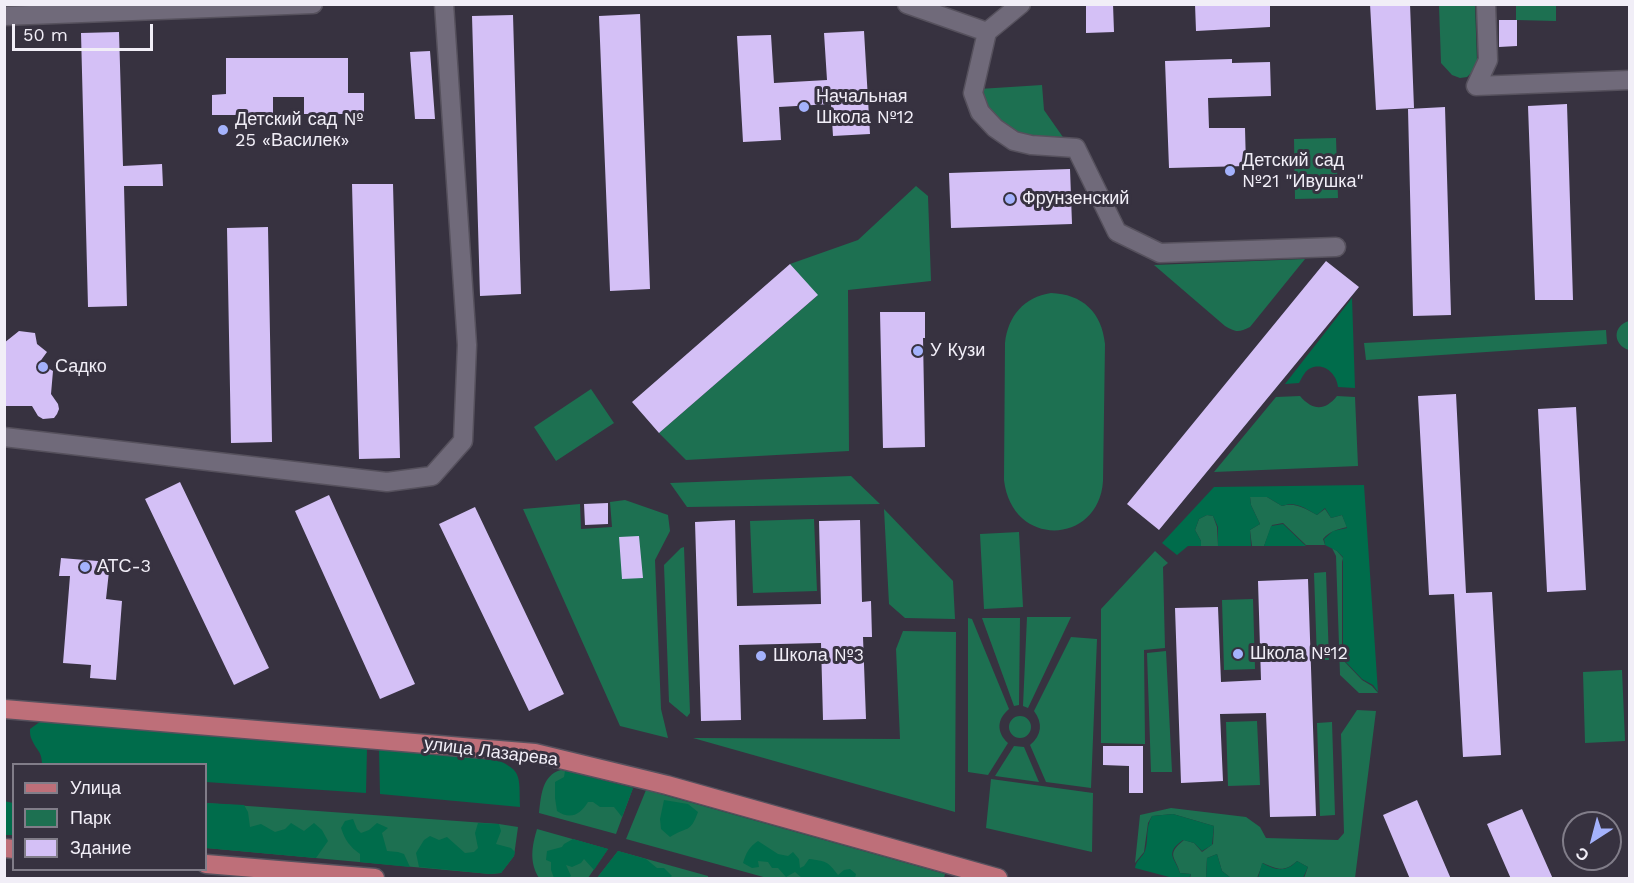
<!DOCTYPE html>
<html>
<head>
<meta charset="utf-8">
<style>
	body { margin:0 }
	#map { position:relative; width:1634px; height:883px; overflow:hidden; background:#373240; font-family:"Work Sans",sans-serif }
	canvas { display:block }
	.frame { position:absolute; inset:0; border:6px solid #f1eef7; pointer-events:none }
	.legend { position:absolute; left:12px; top:763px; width:195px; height:108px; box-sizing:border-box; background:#373240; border:2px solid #817d89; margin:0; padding:8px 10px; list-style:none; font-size:18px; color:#f1eef7 }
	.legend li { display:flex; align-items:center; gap:12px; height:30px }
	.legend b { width:30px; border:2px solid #817d89 }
	.north { position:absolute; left:1562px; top:811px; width:60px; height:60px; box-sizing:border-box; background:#373240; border:2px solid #817d89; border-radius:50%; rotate:216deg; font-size:16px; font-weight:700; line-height:24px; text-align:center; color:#f1eef7 }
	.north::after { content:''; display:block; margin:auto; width:21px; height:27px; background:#a4b2fc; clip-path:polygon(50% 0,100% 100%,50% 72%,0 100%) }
	.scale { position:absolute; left:12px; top:24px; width:141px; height:27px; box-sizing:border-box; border:3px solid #f1eef7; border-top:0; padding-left:8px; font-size:18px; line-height:21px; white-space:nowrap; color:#f1eef7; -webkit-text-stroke:4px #373240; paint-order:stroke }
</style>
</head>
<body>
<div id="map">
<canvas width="1634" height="883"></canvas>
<div class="frame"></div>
<ul class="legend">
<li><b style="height:8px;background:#be6f79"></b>Улица</li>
<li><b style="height:16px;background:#1d7051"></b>Парк</li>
<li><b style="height:16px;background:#d4c0f6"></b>Здание</li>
</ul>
<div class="north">С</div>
<div class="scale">50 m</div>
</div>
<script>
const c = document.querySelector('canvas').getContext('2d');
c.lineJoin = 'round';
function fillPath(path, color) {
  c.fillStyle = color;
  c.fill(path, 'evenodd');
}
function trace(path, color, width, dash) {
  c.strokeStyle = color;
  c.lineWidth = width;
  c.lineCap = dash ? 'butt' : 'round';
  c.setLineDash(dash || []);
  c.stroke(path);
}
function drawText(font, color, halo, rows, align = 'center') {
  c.font = font + ' "Work Sans",sans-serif';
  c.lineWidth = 6;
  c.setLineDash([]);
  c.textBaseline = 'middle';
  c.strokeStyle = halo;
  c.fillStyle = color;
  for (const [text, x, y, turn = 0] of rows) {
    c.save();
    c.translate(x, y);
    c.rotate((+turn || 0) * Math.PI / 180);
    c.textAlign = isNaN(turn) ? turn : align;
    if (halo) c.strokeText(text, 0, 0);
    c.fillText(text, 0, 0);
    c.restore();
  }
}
fillPath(new Path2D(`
	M1439,5H1475L1477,61L1474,70L1467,77L1460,78L1452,75L1441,63Z
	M1516,5H1556V21L1516,20Z
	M1042,85L1044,110L1065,140L1016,134L993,116L981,100L979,89Z
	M1336,138L1338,198L1295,199L1294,139Z
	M916,186L928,196L931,281L848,290L849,451L686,460L659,433L817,296L790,264L858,240Z
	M1305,259L1250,327C1238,333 1236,332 1225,326L1154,265Z
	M1051,293C1082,294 1102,312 1105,344L1103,481C1099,545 1012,549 1004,480L1005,343C1008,316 1024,297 1051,293Z
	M1629,321H1630L1629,350C1613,345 1612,326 1629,321Z
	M1606,330L1607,344L1366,360L1364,343Z
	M591,389L614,423L556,461L534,427Z
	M1300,396C1313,411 1325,411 1337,396L1355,397L1358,466L1214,472L1276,397Z
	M851,476L880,504L687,507L670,483Z
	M1250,497H1267L1282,506C1296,502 1305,509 1317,515L1325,509L1331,518L1342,515L1347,527C1336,530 1330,531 1323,539L1325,545H1306L1283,523L1272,525L1264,546H1252L1250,530L1260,524L1251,505Z
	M625,500L668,515L670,531L655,560L661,709L668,738L620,726L523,509L580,504L581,529L612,527L610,502Z
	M884,509L953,581L955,619L905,618L889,604Z
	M1207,515L1213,516L1217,527L1218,546H1201V541L1195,530L1199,519Z
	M814,519L817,591L753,593L750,521Z
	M1019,532L1023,607L984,609L980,534Z
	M684,547L690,713L687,717L669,702L664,565L681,548Z
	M1332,548L1337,551L1343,558L1342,562V659L1362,680L1372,686L1378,693H1359L1340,675L1336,556Z
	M1155,551L1168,563L1163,567L1165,648L1144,650L1145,744L1101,743V609Z
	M1326,572L1329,660H1317L1314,573Z
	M1253,599L1255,669L1224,670L1222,600Z
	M1027,617H1071L1028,708L1023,706Z
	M968,618L972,619L1009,709C997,719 996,732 1008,743L988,775L968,772Z
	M982,618H1020L1019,705L1014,706Z
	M903,631L956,632L955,812L693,738L900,739L896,649Z
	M1071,637L1097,639L1091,788L1046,782L1030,745C1042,735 1043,723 1034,711Z
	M1166,651L1172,772H1151L1147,653Z
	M1622,670L1625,741L1585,743L1583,672Z
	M1357,710L1376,711L1355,878H1304L1308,867L1297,861C1284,873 1277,869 1263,863L1257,878H1231L1222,871L1217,854L1207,858L1206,878H1190L1191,874L1180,873C1176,857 1165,855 1184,840L1194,843L1202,852L1213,844L1214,826L1173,814L1152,816L1148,823L1144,852L1135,863L1140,815L1171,808L1246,817L1260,827L1266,838L1338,840L1344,833L1341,734Z
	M1009 727a11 11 0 1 1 22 0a11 11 0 1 1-22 0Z
	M1257,721L1260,785L1228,786L1226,722Z
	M1332,722L1335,815L1320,816L1317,723Z
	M1014,746L1024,747L1039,782L995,776Z
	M561,770L633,788L616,834L539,813C541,796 542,775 561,770Z
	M991,779L1093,793L1092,852L986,828Z
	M646,790L945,874L944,878H767L626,839Z
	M206,803L499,824L518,827L514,856L501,873L490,874L206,848Z
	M537,829L608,849L588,878H539C529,862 532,846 537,829Z
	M618,851L708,876V878H597Z`), '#1d7051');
fillPath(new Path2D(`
	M1352,298L1355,388L1338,387C1337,375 1325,362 1311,368C1305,370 1302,378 1299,383L1285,384Z
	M1364,485L1378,692L1373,685L1362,679L1343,659V557L1337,551L1325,545L1324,539L1333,531L1347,528L1342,515L1331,518L1325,508L1317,515C1304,508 1296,501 1282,506L1267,497H1250L1251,505L1260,524L1250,530L1251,546H1218V527L1213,516L1207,515L1199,519L1195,530L1201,541V546H1188L1177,555L1162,543L1214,487Z
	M1283,524L1306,546H1264L1271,526Z
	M41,721L367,748L366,793L206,782V764H42C42,751 36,750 32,740C30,737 30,733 30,729Z
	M379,749L490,757C523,770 519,774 520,807L380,794Z
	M565,771L633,788L622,817L614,807H600L593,802H588C580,815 570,820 557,811L555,798V782L564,777Z
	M664,800L688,804L698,812C690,834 687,826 670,837L661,829L660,819Z
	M4,801L13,803V835H5Z
	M206,803L244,805L248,812L250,827L261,824L275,832L285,829L291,823L304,831L314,823L322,830L328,841L316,858L206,848Z
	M1173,814L1214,826L1212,845L1202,851L1194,843L1183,840C1164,854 1175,857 1180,873L1191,874L1189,878H1173L1135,868C1136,860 1142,858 1145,851C1149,839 1145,828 1152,816Z
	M353,819L357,829L361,833L369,830L377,823L388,828L382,833L387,851L398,852L404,854L410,867L360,862V854C350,847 345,840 341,828L345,821Z
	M478,823L499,824L501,831L496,844L511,848L515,852L514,856L501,873L490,874L419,867L416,853L424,840L430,836L439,840L447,837L465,853L474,852L478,848L475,833Z
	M573,839L608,849L594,870L584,859L581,863L572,867L566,865L571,876L568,878H554L551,870V862L546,860L547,851L562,847L564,844Z
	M758,841L778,854L788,856L793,852L799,859L800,868L804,866L809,859C825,861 828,861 838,875L844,870L850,869L856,874L855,878H802L795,872L786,877L778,868H772L768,862L758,861L759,867L752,868L743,863C746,853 749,847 758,841Z
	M618,851L646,859L657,868H664L672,876L669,878H597Z
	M1217,854L1222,871L1231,878H1206L1207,858Z
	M1297,861L1308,867L1303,878H1258L1262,863C1276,870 1285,873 1297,861Z`), '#006c4b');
fillPath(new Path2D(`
	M1086,4H1113L1114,32L1086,33Z
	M1195,4H1270V27L1196,31Z
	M1370,4H1410L1414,108L1376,110Z
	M640,14L650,289L610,291L599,16Z
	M513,15L521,294L480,296L472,16Z
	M1499,20H1517V46L1499,47Z
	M864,31L870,134L833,136L831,104L779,107L781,140L743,142L737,36L771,35L774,83L827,80L824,33Z
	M119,32L123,166L162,164L163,186H124L127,306L88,307L81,33Z
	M430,51L435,119H415L410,52Z
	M226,58H348V93H364V114H304V97H273V115H212V95L226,94Z
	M1232,59V63L1270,62L1271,96L1208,98L1209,128H1245L1246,166L1169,168L1165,61Z
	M1567,104L1573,300H1535L1528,106Z
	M1445,107L1451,315L1413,316L1408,109Z
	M1070,169L1072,224L951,228L949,173Z
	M352,184H393L400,458L359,459Z
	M268,227L272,442L231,443L227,228Z
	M1326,261L1359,287L1159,530L1127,504Z
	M790,264L818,295L659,433L632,402Z
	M880,312H925V338H923L925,447L883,448Z
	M19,331L35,333L37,344L47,352L39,363L53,371L51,394L58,404L59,409L57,414L54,418L43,419L38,416L32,406H4V343Z
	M1456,394L1466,593L1492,592L1501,755L1463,757L1454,594L1429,595L1418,396Z
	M1576,407L1586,590L1547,592L1538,409Z
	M180,482L269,668L234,685L145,499Z
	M329,495L415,684L380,699L295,511Z
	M608,503V524L585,525L584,504Z
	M475,507L564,694L529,711L439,524Z
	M735,520L737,606L821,604L819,521L860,520L862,602L871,601L872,637H863L866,719L823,720L821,643L739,645L741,720L701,721L695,522Z
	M639,536L643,578L622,579L619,537Z
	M61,558L110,562L106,599L122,601L116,680L90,678L91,665L63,663L70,576H59Z
	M1308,579L1316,816L1270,817L1266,713L1220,714L1223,781L1181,783L1175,608L1218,607L1221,682L1261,680L1258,581Z
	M1103,746H1143V793H1129V766L1103,765Z
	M1417,800L1451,879H1410L1383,815Z
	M1522,809L1553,879H1511L1487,824Z`), '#d4c0f6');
const minor = new Path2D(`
	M907,4L987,32L1021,4
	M1486,4L1488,60L1476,86L1630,80
	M4,16L313,4
	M987,32L973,93L980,112L995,128L1014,141L1031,145L1076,148L1117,232L1160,253L1336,247
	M4,437L387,482L432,476L463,441L467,345L444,4`);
const major = new Path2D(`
	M4,709L535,753L667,785L998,878
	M4,848L14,849
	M206,864L375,878`);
trace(minor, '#56515d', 21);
trace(major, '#56515d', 21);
trace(minor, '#706a7a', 18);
trace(major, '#be6f79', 18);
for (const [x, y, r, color] of [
	[804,107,6,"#a4b2fc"],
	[223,130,6,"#a4b2fc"],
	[1230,171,6,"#a4b2fc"],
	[1010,199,6,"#a4b2fc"],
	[918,351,6,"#a4b2fc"],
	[43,367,6,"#a4b2fc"],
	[85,567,6,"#a4b2fc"],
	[1238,654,6,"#a4b2fc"],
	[761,656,6,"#a4b2fc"]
]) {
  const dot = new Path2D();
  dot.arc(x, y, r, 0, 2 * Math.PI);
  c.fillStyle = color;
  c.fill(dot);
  trace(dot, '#373240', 2);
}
drawText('18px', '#f1eef7', '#373240', [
	["Начальная",816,97],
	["Школа №12",816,118],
	["Детский сад №",235,120],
	["25 «Василек»",235,141],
	["Детский сад",1242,161],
	["№21 \"Ивушка\"",1242,182],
	["Фрунзенский",1022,199],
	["У Кузи",930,351],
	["Садко",55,367],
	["АТС-3",97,567],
	["Школа №12",1250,654],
	["Школа №3",773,656]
], 'left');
drawText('18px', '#f1eef7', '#373240', [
	["улица Лазарева",491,752,7]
]);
</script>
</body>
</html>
